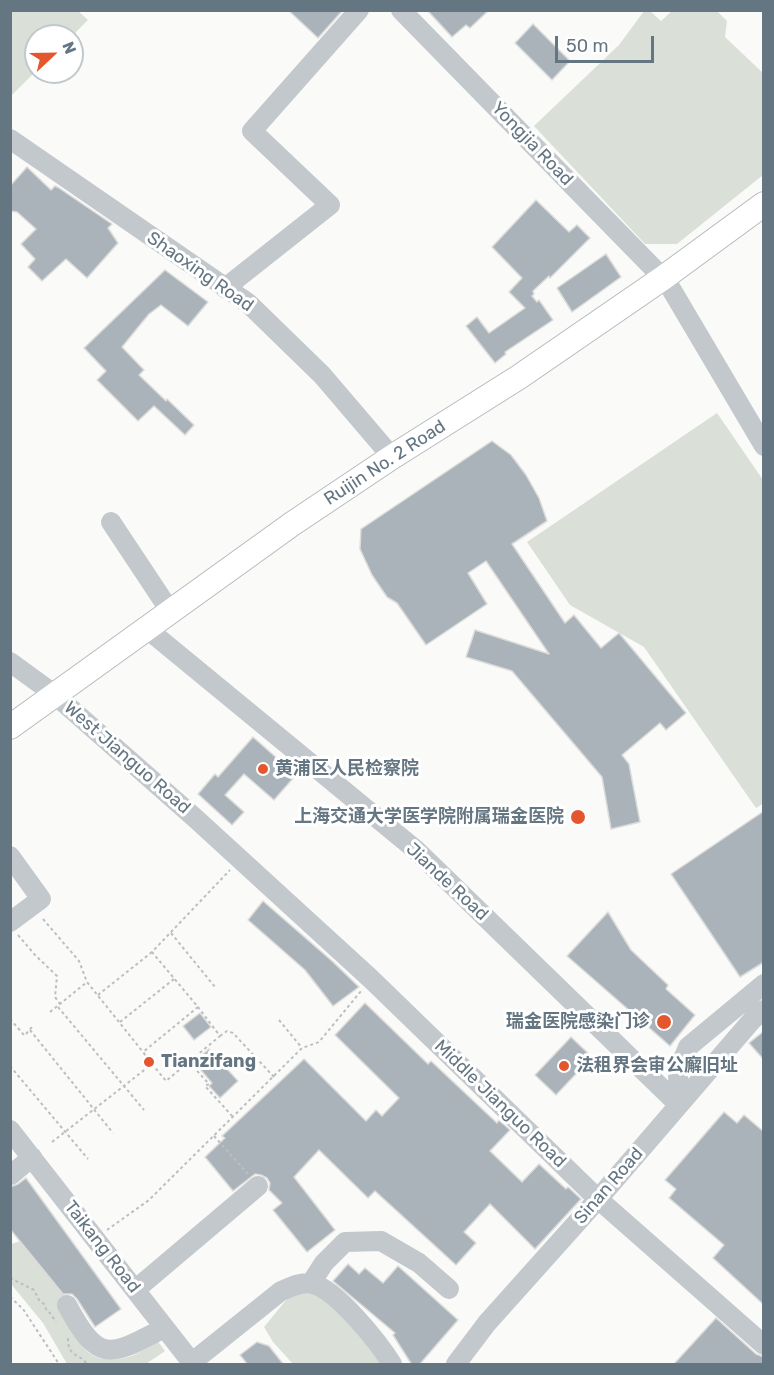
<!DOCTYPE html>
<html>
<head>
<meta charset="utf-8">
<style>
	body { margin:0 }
	#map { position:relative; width:774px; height:1375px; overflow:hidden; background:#fafaf8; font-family:Rubik,sans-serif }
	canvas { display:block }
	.frame { position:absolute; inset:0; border:12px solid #657683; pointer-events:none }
	.north { position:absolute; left:24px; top:24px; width:60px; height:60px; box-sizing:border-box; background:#fff; border:2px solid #c1c8cd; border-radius:50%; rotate:68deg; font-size:16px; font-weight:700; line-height:24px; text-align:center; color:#657683 }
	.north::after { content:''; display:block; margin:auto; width:21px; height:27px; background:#e4572e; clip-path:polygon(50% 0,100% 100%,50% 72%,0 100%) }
	.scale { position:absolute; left:555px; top:36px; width:99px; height:27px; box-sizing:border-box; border:3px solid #657683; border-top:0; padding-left:8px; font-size:18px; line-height:21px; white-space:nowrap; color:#657683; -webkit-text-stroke:4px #fff; paint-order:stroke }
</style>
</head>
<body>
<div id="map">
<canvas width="774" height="1375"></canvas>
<div class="frame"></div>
<div class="north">N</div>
<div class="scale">50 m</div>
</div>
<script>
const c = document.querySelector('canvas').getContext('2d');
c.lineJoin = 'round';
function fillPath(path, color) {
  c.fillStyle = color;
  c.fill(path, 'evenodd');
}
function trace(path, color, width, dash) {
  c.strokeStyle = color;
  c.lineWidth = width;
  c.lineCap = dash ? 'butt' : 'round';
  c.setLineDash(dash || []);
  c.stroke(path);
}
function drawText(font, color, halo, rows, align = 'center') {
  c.font = font + ' Rubik,"Noto Sans SC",sans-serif';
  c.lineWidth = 6;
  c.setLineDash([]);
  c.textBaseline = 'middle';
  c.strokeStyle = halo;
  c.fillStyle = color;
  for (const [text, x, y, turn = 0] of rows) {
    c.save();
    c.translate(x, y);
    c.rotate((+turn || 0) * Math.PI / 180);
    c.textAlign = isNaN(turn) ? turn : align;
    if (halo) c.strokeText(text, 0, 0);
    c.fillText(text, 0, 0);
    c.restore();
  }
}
fillPath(new Path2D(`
	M13,11H78L88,20L72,36H36V71L11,96L10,13Z
	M644,11H650L661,21L672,11H717L727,21L725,37L763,73V175L677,244H645L534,126L619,45Z
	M717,413L763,480L764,803L756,808L644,647L570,605L527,542Z
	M21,1241C36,1259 56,1277 66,1299C73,1313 75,1329 81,1343C91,1363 116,1362 134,1355C142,1351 149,1345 157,1340L165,1351L146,1364H67L43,1323L11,1284V1244Z
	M305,1290L326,1295L383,1364H293L273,1342L264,1327L287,1299Z`), '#dadfd7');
const building = new Path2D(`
	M288,10H343L318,38Z
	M427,10H489L470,28L466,25L452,37Z
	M533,24L570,61L552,80L515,43Z
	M27,167L51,190L55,186L59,188L112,224L108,228L118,243L87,278L66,259L42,281L28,267L35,259L21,244L36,229L17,212L10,211V186Z
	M536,200L569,232L577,225L590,238L550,278L549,276L533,291L534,294L532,296L537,302L539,300L553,320L505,352L506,354L495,363L466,326L477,317L489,333L525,308L509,292L522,278L492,247Z
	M606,254L621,277L572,312L557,288Z
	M165,270L208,302L188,326L161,305L149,314L122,347L144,370L139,375L166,401L167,399L194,425L185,435L154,406L138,421L97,380L106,371L84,348Z
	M492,441L511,455L526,475L539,498L547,521L512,544L565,623L574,615L601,648L619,633L686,713L666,730L660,723L622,755L629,764L640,822L611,829L602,777L512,671L466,657L475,630L549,654L486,561L468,573L487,604L426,645L397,603L387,597L372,575L360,549L361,529Z
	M253,737L296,775L274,800L244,774L225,795L244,812L232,825L198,794L215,774L218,777Z
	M764,811V962L740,977L671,874Z
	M263,901L332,961L359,987L333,1006L305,970L248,920Z
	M608,912L631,950L668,985L666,989L695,1015L670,1046L567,956Z
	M365,1003L428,1064L431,1061L497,1123L499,1120L510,1130L490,1151L522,1182L539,1164L566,1189L568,1187L581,1199L535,1249L490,1204L464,1232L476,1243L456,1265L375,1191L368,1198L319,1150L294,1177L335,1230L307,1252L273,1210L282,1203L269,1190L270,1183L267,1178L261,1175L255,1174L233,1191L205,1157L225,1138L222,1136L304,1059L366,1121L376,1110L382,1116L399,1098L335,1035Z
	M200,1013L211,1027L194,1040L183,1026Z
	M764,1031V1060L749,1043Z
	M571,1037L592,1057L556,1095L535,1075Z
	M209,1049L238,1081L220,1098L209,1086L212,1083L194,1062Z
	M724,1112L737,1123L744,1115L764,1132V1305L713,1258L724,1245L669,1198L676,1189L665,1180Z
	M26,1178L121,1309L95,1327L77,1299L72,1294H63L10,1229V1187L18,1184Z
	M348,1264L359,1274L365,1268L383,1283L398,1266L458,1320L419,1365H412L393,1335L395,1333L333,1281Z
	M716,1318L756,1354L764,1357V1365H673Z
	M257,1342L269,1346L284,1365H248L240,1355Z`);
fillPath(building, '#aab3b9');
trace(building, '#dcdcda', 1.5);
const major = new Path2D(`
	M10,727L292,524L392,457L519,377L663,278L764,204`);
trace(major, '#b5babe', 26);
trace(new Path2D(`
	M43,919L79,961L87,982L143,1052
	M171,933L215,987
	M18,935L35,955L57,976L55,997L60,1004
	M98,995L152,952
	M58,1007L144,1110
	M50,1012L87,982
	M10,1019L24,1035
	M279,1020L302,1048
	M120,1022L174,979
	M30,1030L113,1133
	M26,1034L32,1027
	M220,1036L227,1031L233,1033L274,1077
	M189,1062L209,1084L205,1086L233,1117
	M152,1064L166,1081L220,1036L198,1007
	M10,1066L88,1159
	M214,1136L248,1174
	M52,1142L152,1064L143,1052L198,1007L152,952L230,870
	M107,1230L149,1200L302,1048L319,1042L361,991
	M10,1278L34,1290L39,1300L44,1304L47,1311L50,1313L56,1322
	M10,1297L23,1309L59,1364
	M68,1338C68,1358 78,1352 87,1364`), '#bbbfc2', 2, [3, 3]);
trace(new Path2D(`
	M401,10L663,278L670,287L764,446
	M10,139L248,303L322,375L392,457
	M225,288L330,205L252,131L359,10
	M111,522L170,611
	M146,628L416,850L679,1105
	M10,662L54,694L195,818L371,979L598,1199L764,1345
	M10,856L41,899L10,922
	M679,1105L678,1071L688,1047L764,984
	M10,1130L193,1364
	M11,1175L32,1157
	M311,1283L324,1263L345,1242L381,1241L419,1263L449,1289
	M135,1290L258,1186
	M67,1305C99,1365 110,1356 164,1328
	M191,1363L281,1291C291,1287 303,1281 313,1284C337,1290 379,1343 392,1364
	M456,1364L487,1323L598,1199L753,1019L764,1010`), '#c3c8cc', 20);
trace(major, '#fff', 24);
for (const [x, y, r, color] of [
	[263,769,6,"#e4572e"],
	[578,817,8,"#e4572e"],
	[664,1022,8,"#e4572e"],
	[149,1062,6,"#e4572e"],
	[564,1066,6,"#e4572e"]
]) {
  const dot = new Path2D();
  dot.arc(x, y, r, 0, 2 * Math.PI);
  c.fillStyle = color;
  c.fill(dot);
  trace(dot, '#fff', 2);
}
drawText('18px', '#657683', '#fff', [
	["Yongjia Road",532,144,46],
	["Shaoxing Road",200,272,35],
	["Ruijin No. 2 Road",385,463,-33],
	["West Jianguo Road",127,758,41],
	["Jiande Road",447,882,43],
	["Middle Jianguo Road",500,1104,44],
	["Sinan Road",609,1186,-49],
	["Taikang Road",102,1247,52]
]);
drawText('bold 18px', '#657683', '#fff', [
	["黄浦区人民检察院",275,769],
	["上海交通大学医学院附属瑞金医院",564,817,"right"],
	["瑞金医院感染门诊",650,1022,"right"],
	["Tianzifang",161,1062],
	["法租界会审公廨旧址",576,1066]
], 'left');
</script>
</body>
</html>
